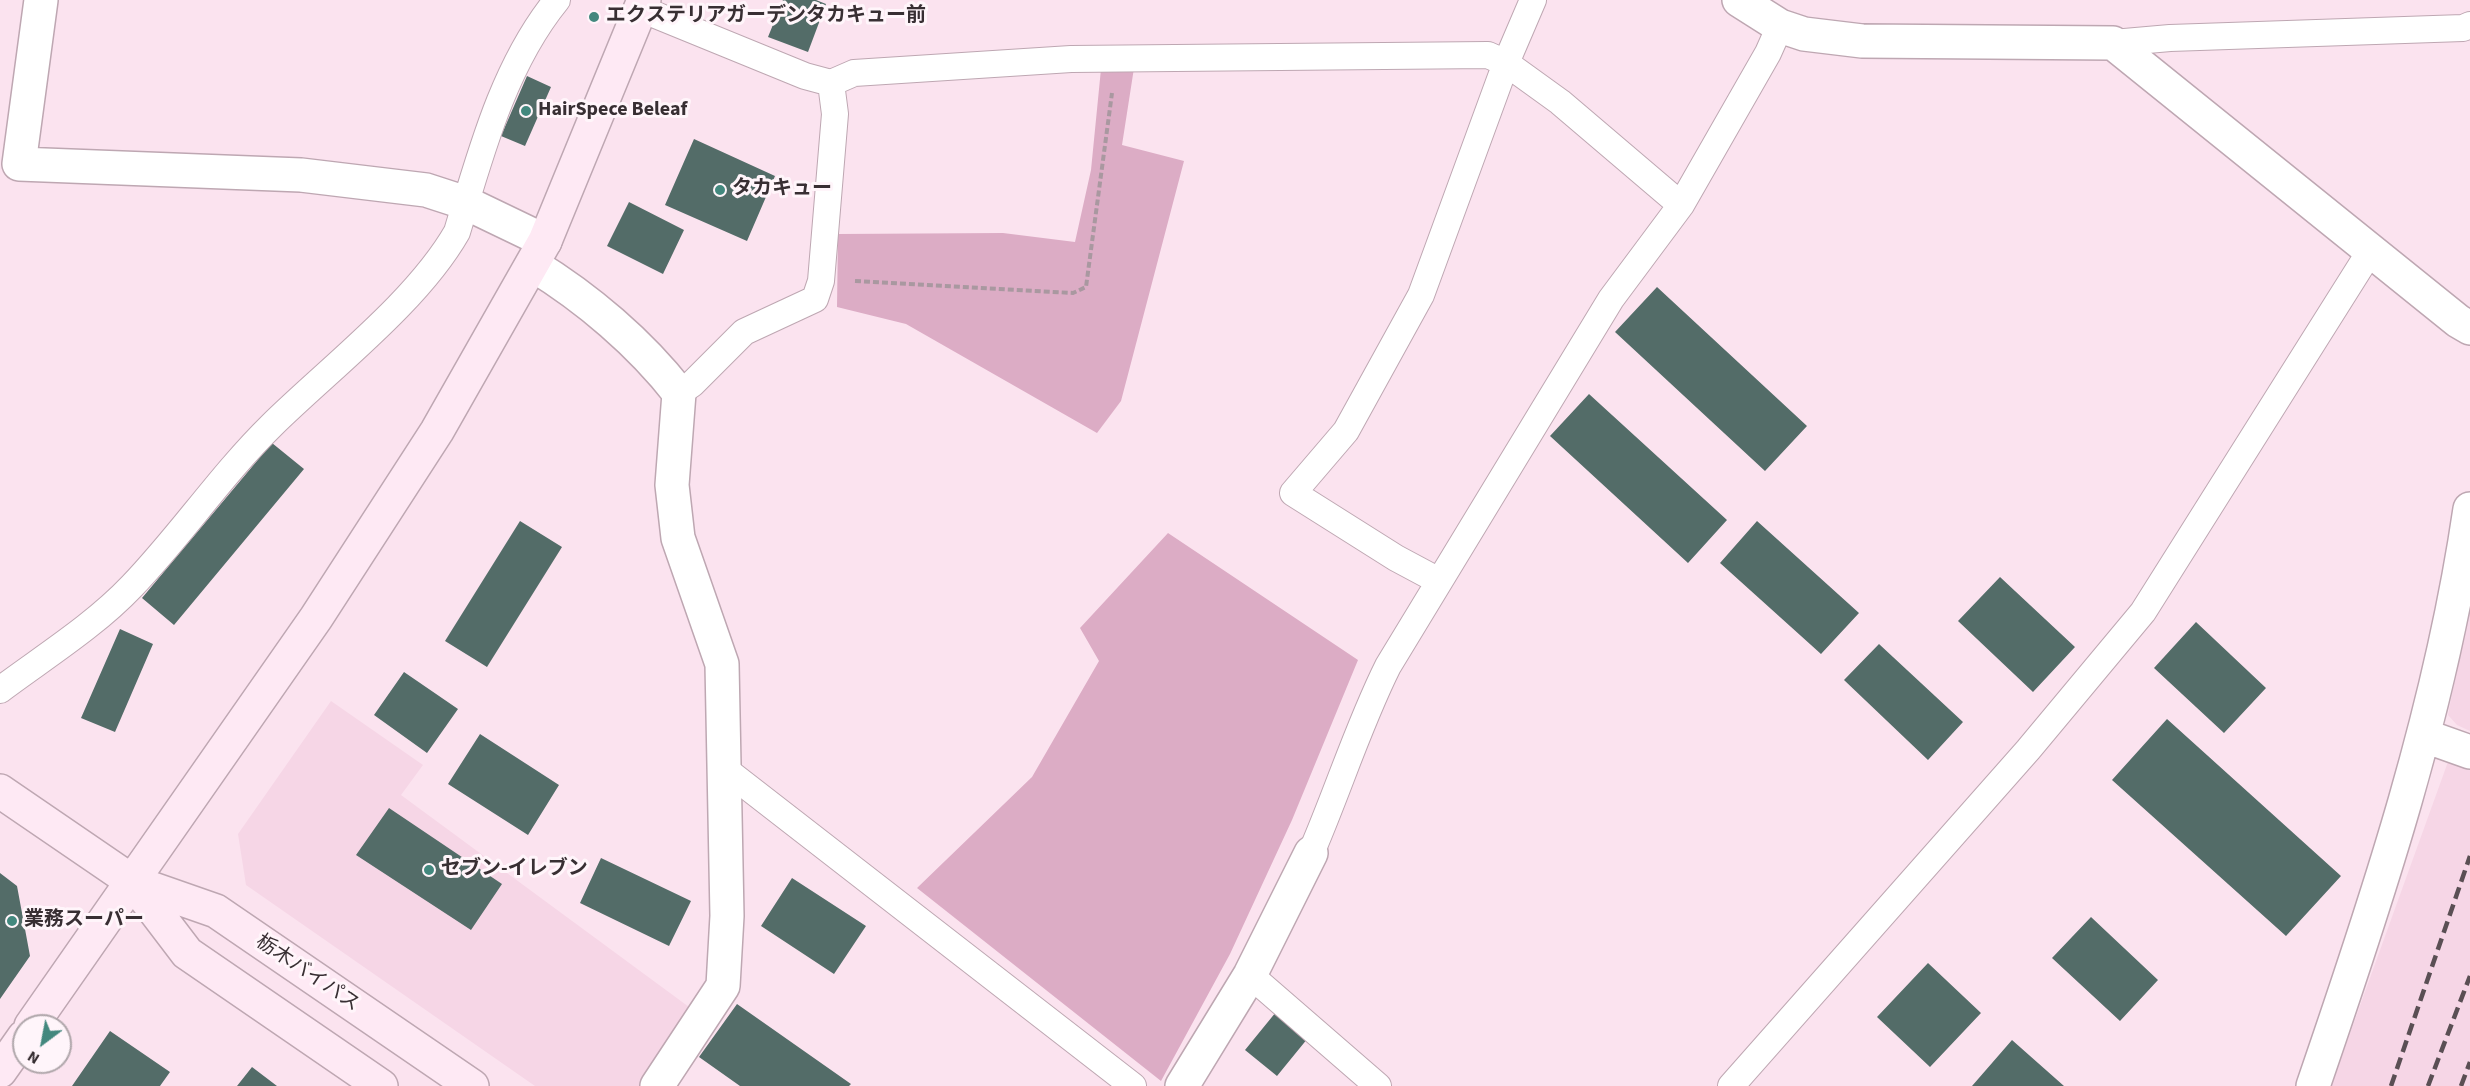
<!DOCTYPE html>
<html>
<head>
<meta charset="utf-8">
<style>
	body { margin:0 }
	#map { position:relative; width:2470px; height:1086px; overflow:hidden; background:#fbe3ef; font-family:"Source Sans 3",sans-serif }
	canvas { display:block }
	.north { position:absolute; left:12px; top:1014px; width:60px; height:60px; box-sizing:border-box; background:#fff5fa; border:2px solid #afa6aa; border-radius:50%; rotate:212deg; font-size:16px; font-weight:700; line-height:24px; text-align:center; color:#382f33 }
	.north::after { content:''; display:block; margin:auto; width:21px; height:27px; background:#43887e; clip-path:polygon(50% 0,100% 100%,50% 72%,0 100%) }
</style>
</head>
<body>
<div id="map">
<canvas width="2470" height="1086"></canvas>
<div class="north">N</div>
</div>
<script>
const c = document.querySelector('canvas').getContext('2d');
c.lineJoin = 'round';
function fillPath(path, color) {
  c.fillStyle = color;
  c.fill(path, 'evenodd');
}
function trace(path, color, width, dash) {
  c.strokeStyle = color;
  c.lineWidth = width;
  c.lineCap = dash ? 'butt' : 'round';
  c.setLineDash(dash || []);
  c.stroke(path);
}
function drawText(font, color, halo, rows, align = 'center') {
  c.font = font + ' "Source Sans 3","Noto Sans JP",sans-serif';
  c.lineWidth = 6;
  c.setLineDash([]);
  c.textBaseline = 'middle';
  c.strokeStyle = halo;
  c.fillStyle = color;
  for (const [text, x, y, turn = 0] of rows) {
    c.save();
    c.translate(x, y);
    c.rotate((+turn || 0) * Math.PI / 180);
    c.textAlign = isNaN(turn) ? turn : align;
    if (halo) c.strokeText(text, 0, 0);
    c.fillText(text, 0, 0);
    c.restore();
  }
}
fillPath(new Path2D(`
	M2470,598V731L2457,725L2448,715Z
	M331,701L423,765L401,795L689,1007L640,1086H535L246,885L238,834Z
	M2449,759L2470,766V1086H2331Z`), '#f6d6e6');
fillPath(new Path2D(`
	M1134,68L1122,145L1184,161L1121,401L1097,433L906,324L837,307L838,234L1003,233L1075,242L1091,170L1101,69Z
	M1168,533L1358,660L1292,820L1230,954L1161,1081L917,888L1032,777L1099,661L1080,628Z`), '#dcacc5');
fillPath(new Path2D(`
	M783,0H816L826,4L808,52L768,37Z
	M527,76L551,87L525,146L501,136Z
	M694,139L775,176L747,241L665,205Z
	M629,202L684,230L663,274L607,246Z
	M1657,287L1807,426L1765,471L1615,332Z
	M1589,394L1727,520L1688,563L1550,436Z
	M272,443L304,469L174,625L142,598Z
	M520,521L562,547L487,667L445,641Z
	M1757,521L1859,613L1821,654L1720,563Z
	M2000,577L2075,647L2033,692L1958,621Z
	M2196,622L2266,688L2224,733L2154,668Z
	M120,629L153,644L115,732L81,718Z
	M1879,644L1963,722L1928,760L1844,680Z
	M404,672L458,709L427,753L374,715Z
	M2167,719L2341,876L2286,936L2112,780Z
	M480,734L559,785L528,835L448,784Z
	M389,808L502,884L471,930L356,855Z
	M601,858L691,901L669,946L580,903Z
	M0,873L17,886L30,956L0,999Z
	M792,878L866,926L834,974L761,926Z
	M2091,917L2158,980L2120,1021L2052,958Z
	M1928,963L1981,1013L1930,1067L1877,1017Z
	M737,1004L851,1084L849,1086H740L699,1057Z
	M1276,1012L1308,1038L1277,1076L1245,1050Z
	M110,1031L170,1072L160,1086H72Z
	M2012,1040L2064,1086H1972Z
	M252,1067L277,1086H237Z`), '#536c68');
const lane = new Path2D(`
	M641,9L805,76L831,83L854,73L1071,59L1488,55L1506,63L1560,102L1681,205
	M2113,43L2170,38L2463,28L2470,25
	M679,393L692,384L744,332L815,299L821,281L835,114L831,83
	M1439,581L1396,558L1293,493L1346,431L1421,295L1506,63L1533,0
	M0,690C44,657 94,626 132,586C181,535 221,475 272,425C330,368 417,302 457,232C481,152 504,65 557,0
	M722,767L1133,1086
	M1311,853C1338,791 1358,726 1388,666L1611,299L1681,205L1768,53L1780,26
	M1250,975L1378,1086
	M1731,1086L2028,750L2143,612L2371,250`);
const street = new Path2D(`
	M41,0L19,164L301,175L426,190L466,203L545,241
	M1739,0L1780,26L1804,34L1862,41L2113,43L2458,321L2470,328
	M533,265C587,298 640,343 679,393L672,485L678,538L722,664L727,916L723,986L657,1086
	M2425,736L2470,752
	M1182,1086L1250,975L1311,853
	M2313,1086C2378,897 2441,708 2470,509`);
const secondary = new Path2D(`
	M0,791L133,882L216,911L472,1086
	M133,882L187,953L381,1086
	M31,1026L316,618L437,431L545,241L644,0
	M0,1071L24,1037`);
trace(lane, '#bea7b2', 28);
trace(street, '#bea7b2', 36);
trace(secondary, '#bea7b2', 36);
trace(new Path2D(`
	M855,281L1073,293L1086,287L1112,93`), '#a998a0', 4, [6, 3]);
trace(lane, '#fff', 26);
trace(street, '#fff', 33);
trace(secondary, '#fee9f4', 33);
trace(new Path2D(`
	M2391,1086L2470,856
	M2428,1086L2470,976
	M2461,1086L2470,1062`), '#5a4f54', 4.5, [12, 6]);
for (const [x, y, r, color] of [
	[594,17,6,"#43887e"],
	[526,111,6,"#43887e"],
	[720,190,6,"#43887e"],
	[429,870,6,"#43887e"],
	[12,921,6,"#43887e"]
]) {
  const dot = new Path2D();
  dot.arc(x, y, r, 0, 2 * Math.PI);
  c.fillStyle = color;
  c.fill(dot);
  trace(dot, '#fff5fa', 2);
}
drawText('bold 20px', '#382f33', '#fff5fa', [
	["エクステリアガーデンタカキュー前",606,17],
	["HairSpece Beleaf",538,111],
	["タカキュー",732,190],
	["セブン-イレブン",441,870],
	["業務スーパー",24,921]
], 'left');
drawText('20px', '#382f33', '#fff5fa', [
	["栃木バイパス",307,974,34]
]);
</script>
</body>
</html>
